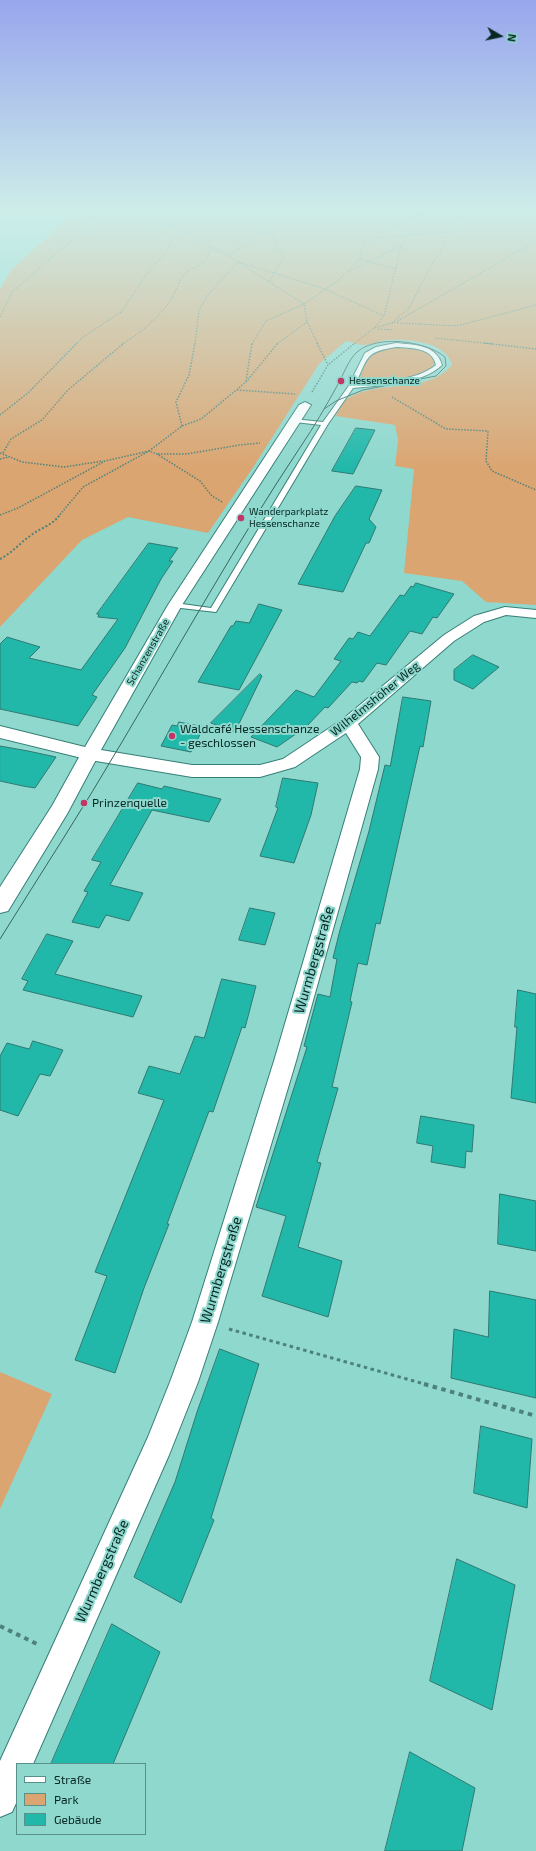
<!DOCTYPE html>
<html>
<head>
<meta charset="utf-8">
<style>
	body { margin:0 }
	#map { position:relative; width:536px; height:1851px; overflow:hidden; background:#8fd8ce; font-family:"Exo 2",sans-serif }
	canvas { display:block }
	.legend { position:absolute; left:16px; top:1763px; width:130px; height:72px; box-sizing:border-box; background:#8fd8ce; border:1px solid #59918a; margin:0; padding:5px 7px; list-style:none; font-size:12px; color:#072723 }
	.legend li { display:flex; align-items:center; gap:8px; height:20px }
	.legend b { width:20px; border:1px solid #59918a }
	.north { position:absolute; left:480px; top:16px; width:40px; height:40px; -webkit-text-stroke:3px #8fd8ce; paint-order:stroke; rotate:99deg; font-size:11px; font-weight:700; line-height:16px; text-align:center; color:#072723 }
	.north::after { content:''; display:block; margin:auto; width:14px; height:18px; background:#072723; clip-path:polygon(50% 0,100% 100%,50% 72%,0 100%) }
</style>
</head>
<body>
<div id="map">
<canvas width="536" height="1851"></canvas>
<ul class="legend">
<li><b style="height:5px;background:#fff"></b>Straße</li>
<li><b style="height:11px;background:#dba571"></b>Park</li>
<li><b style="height:11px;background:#21b8aa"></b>Gebäude</li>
</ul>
<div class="north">N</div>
</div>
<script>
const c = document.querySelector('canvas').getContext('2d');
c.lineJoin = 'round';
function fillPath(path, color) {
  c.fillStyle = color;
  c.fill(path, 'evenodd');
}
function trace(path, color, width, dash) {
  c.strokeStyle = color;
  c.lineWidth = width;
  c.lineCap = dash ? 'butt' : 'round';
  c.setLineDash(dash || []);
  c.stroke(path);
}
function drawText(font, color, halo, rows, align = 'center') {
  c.font = font + ' "Exo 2",sans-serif';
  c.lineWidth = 4;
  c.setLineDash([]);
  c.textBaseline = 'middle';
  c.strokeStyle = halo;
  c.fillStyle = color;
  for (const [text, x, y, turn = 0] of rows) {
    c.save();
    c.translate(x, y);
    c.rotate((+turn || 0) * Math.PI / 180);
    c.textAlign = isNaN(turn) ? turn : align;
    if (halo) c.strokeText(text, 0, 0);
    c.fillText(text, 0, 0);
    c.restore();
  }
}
fillPath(new Path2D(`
	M78,209H536V605L486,602L462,581L404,573L414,469L395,466L398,440L395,425L336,416C338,412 340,405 343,402C374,377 424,397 452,365C447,342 408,339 388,340C380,340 372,345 364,345C358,345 352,342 346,341L319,364L252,469L208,533L128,517L82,540L0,627V289L12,269Z
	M395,347L424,351L433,357L434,364C431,367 428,371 425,372C410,378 373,386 359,381C366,359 371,350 395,347Z
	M0,1372L52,1394L0,1509Z`), '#dba571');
const building = new Path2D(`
	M356,428L375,430L353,474L332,471Z
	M356,486L382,490L369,519L376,527L369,543H366L343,592L298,584L335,516Z
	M149,543L178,548L169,561H173L161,579L125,648L92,695L97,697L78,726L0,709V644L7,637L40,647L29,658L81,670L118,619L98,617L99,614H97Z
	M416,583L454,594L437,618L433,617L422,634L410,631L386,665L377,663L363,682L359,681L357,683L352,682L328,708L325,707L306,727L277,747L251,737L296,690L314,697L341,661L334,659L349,638L353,639L358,632L370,636L400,595L404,596L411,586L413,587Z
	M259,604L282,610L239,690L198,682L231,626H233L236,621L249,623Z
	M473,655L499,667L473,689L454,680V670Z
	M260,674L262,676L235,732L211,723Z
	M403,697L431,701L423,747L420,746L380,924L376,923L367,965L358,963L350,1001L352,1002L332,1087L338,1088L317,1162L321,1163L298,1247L342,1261L328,1317L262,1296L286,1216L256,1207L307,1047L304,1046L318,994L330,997L337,959L333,958L340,930L369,831L385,765L390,766Z
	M179,722L204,727L191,752L161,746L172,725L177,726Z
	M0,746L28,751L56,757L35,788L23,786L0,781Z
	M283,778L318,783L311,815L294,863L260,856L278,808L276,807Z
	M138,783L162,789L164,786L221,799L209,822L152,810L110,885L143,893L129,921L106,915L99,928L72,922L88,892L84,891L101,862L92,860Z
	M250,908L275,913L265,945L239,940Z
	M47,934L73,941L55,974L142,996L133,1017L23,990L28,981L22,979Z
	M222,979L256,986L245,1028L242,1027L213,1112L209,1111L167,1224H169L144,1288L115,1373L75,1360L107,1276L95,1272L164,1100L138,1093L149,1066L180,1074L195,1036L204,1038Z
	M518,990L536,994V1103L511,1098L517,1027H515Z
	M33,1041L63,1050L50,1076L40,1074L18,1116L0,1110V1056L7,1043L29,1049Z
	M421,1116L474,1125L472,1152L466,1151L465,1168L431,1162L433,1146L417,1143Z
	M500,1194L536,1201V1251L498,1244Z
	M490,1291L536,1300V1398L451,1378L454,1329L488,1337Z
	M220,1349L259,1364L211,1518L214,1520L181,1603L134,1577L175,1482L197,1412Z
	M481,1426L532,1439L527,1508L474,1493Z
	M457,1559L515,1585L492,1710L430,1681Z
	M112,1624L160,1652L113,1764H51Z
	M410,1752L475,1788L462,1851H385Z`);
fillPath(building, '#21b8aa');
trace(building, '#307971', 1);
const lane = new Path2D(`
	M396,343C414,345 436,344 442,365C423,384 379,385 353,388L328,424L216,612L172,607L171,605L175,603L211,608L321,425L295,422L293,421V419L323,422L348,387L365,353L376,347ZM396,347C411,348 432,347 436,365C415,382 381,381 355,385C368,358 364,352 396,347Z`);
const street = new Path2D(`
	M305,402L311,405L182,605L101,750L192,765H260L283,759L343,719L444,635L474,616L505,607L536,610V618L506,615L484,622L454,641L358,724L379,757L378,769L296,1061L218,1322L198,1382L169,1455L33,1764H17V1801L12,1812L0,1817V1761L148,1437L170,1382L192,1322L274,1061L360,769L361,757L346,733L295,767L260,777H192L90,760L0,738V726L85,747L168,605L299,405Z`);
const secondary = new Path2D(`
	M90,748L97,750L99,754L67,814L8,911L0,913V887L52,806L83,750Z`);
trace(lane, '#367f76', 2);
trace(street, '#367f76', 2);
trace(secondary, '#367f76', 2);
trace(new Path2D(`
	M158,209L170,226L229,256L304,304L307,322L318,344
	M392,209L425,211
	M170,226L183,220L185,209
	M391,226L400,210
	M268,227L283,257L269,283
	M374,238L450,232
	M229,256L268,227L288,209
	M360,259L396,269
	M348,272L401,246
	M0,317L12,292L84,230L93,209
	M392,323L409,308L435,259L441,252L442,246L461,209
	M397,323L457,326L536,305
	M374,328L396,322L536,241
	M378,329L393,330
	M435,338L493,344
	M76,344L82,338L121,312L148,272L166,252L173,239L158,229L163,217
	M122,344C140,334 158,318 170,301C175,293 178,284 183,276C193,263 206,271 211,246
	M195,344L199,310L208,295L238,262L325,289L384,316
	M252,344L266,321L304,304L336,282L360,259L363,244L391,227L425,211
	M277,344L307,322
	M354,344L374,328L384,316L401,246L427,209`), '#4d827b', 1, [1.5, 1.5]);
trace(new Path2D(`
	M317,343L328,365
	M484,343L536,349
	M246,381L252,343
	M237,390L295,394
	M312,392L328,365L355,343
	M392,397L446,429L488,431L486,461L492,471L536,490
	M0,415L29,392L77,343
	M182,426L176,402L189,375L195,343
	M0,453L22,462L64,467L103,461
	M3,453L11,439L42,420L68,390L124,343
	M158,454H187L239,445L260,443
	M0,459L9,457
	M0,515L18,508L105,461L149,451L157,454L200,481L212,496L222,502
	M58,517L83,487L149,451L182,426L201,419L246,382L278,343`), '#4d827b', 1.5, [1.5, 1.5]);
trace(new Path2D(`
	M0,559C12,553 20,543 30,536C40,528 51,526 59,516`), '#4d827b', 2, [2, 2]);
trace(new Path2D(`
	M229,1329L428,1385`), '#4d827b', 3, [3.5, 3.5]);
trace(new Path2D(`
	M424,1384L536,1416
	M0,1626L39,1645`), '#4d827b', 4, [4.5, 4.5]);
fillPath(lane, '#fff');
fillPath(street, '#fff');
fillPath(secondary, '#fff');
trace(new Path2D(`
	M0,939C41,873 83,809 122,742C181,643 237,542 301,446C314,427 326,406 337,386C343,376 348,360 357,352C378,334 426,341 445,357L446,366L436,376L363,390L336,401L324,409`), '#376660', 1);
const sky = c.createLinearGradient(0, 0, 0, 468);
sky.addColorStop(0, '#98a6ed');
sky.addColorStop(0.45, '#cdede9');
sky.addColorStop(1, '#cdede900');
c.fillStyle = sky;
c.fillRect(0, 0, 536, 468);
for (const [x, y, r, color] of [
	[341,381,4,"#c23565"],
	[241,518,4,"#c23565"],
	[172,736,4,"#c23565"],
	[84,803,4,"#c23565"]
]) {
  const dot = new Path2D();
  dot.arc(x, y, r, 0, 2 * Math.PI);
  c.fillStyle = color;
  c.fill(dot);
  trace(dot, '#8fd8ce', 1.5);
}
drawText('10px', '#072723', '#8fd8ce', [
	["Hessenschanze",349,381],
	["Wanderparkplatz",249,512],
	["Hessenschanze",249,524]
], 'left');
drawText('10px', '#072723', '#8fd8ce', [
	["Schanzenstraße",148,652,-60]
]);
drawText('12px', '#072723', '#8fd8ce', [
	["Wilhelmshöher Weg",375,699,-39]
]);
drawText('12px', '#072723', '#8fd8ce', [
	["Waldcafé Hessenschanze",180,729],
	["- geschlossen",180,743],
	["Prinzenquelle",92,803]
], 'left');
drawText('14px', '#072723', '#8fd8ce', [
	["Wurmbergstraße",314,960,-74],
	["Wurmbergstraße",221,1270,-73],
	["Wurmbergstraße",102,1571,-66]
]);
</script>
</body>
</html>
